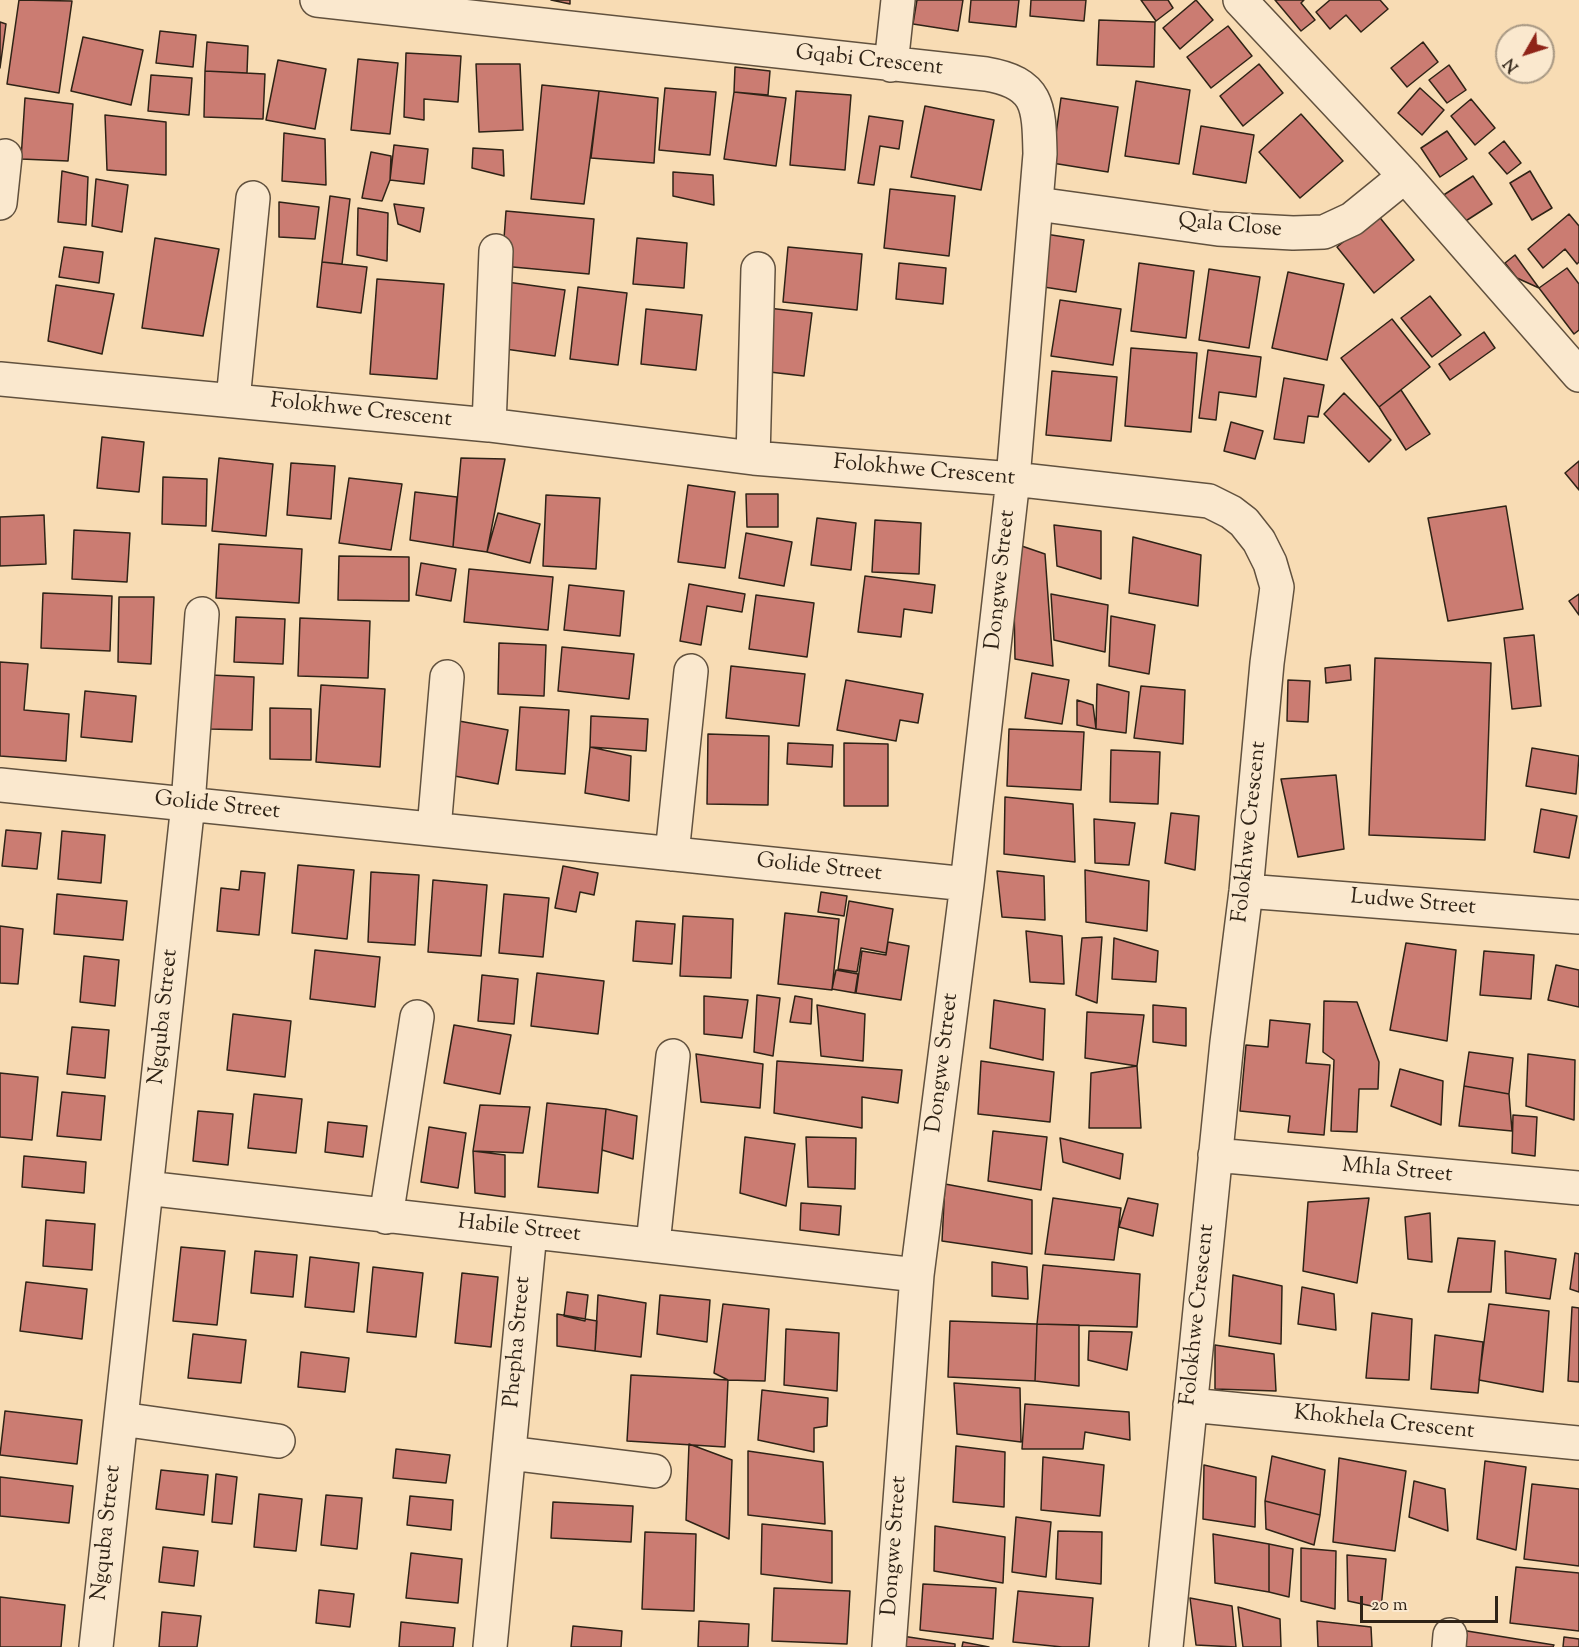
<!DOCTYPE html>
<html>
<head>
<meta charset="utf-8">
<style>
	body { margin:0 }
	#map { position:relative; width:1579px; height:1647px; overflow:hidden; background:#f8dcb4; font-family:"Sorts Mill Goudy",serif }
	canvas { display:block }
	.north { position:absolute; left:1495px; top:24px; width:60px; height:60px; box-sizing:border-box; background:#fae8ce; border:2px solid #a99984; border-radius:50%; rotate:231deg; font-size:16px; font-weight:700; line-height:24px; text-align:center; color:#2f2316 }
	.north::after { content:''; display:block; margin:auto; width:21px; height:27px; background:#8f2418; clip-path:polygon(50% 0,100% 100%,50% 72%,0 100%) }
	.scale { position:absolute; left:1360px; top:1596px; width:138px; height:27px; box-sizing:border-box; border:3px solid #2f2316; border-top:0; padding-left:8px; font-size:18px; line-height:21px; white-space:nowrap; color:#2f2316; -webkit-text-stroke:4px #fae8ce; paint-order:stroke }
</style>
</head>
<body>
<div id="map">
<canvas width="1579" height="1647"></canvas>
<div class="north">N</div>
<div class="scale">20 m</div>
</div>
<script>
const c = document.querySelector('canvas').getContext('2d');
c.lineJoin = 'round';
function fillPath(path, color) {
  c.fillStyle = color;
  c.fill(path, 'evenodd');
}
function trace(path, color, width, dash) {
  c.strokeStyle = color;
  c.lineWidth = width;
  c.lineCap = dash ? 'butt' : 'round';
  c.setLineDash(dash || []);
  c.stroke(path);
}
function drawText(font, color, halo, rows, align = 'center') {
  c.font = font + ' "Sorts Mill Goudy",serif';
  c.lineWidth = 5;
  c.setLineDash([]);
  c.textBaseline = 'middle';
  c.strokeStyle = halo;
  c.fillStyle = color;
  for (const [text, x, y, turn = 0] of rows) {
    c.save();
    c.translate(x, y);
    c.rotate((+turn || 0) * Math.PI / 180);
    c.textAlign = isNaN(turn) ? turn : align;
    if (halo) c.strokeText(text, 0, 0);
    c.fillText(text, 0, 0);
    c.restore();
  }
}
const building = new Path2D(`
	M19,0L72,1L59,93L7,84Z
	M551,0H570V4Z
	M917,0H963L958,31L913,24Z
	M971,0H1019L1016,27L969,22Z
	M1031,0H1086L1084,21L1030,16Z
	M1141,0H1168L1173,8L1156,21Z
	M1196,0L1213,20L1180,49L1163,28Z
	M1275,0H1304L1301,3L1315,20L1301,31Z
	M1330,0H1380L1388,9L1361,32L1346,15L1330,29L1316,12Z
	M1099,20L1155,22L1154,67L1097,65Z
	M0,22L6,24L0,68Z
	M1228,26L1252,56L1211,88L1187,57Z
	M160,31L196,35L193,67L156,63Z
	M83,37L143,50L131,105L71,91Z
	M207,42L248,46L247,73L205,71Z
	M1423,42L1438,62L1407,87L1391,68Z
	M406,53L461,56L458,102L424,99V120L404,117Z
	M358,59L398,63L390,134L351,130Z
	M278,60L326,69L315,129L266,120Z
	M476,64H520L523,130L479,132Z
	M1259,64L1283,93L1243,126L1220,96Z
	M1449,65L1466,90L1447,103L1429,80Z
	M735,67L770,71L768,95L734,92Z
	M205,71L265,74L263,119L204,117Z
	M151,75L192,78L189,115L148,111Z
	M1136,81L1190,90L1179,164L1125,156Z
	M542,85L599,91L584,204L531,199Z
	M665,88L716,92L710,155L659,150Z
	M1420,88L1444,110L1422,135L1398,113Z
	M599,91L658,98L654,163L591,158Z
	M796,91L851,95L845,170L790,165Z
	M734,92L786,98L776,166L724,159Z
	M25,98L73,104L68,161L21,159Z
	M1061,98L1118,107L1108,172L1052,163Z
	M1471,99L1495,128L1475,145L1451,116Z
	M925,106L994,120L981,190L911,177Z
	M1301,114L1343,161L1300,198L1259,152Z
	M105,115L166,122V175L107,170Z
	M869,116L903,121L899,149L880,146L874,185L858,183Z
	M1201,126L1254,135L1246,183L1193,174Z
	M1447,131L1467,159L1440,177L1421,148Z
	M284,133L325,139L326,185L282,181Z
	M1504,141L1521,163L1507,174L1489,153Z
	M394,145L428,149L424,184L390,180Z
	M473,148L503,150L504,176L472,168Z
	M371,152L391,156L390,180L382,201L362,198Z
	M62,171L88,177L86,225L58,222Z
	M1530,171L1552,208L1532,220L1510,183Z
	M673,172L713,175L714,205L673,196Z
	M1473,176L1492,204L1458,226L1439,198Z
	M96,179L128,185L122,232L92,226Z
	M890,189L955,196L949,256L884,248Z
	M330,196L350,199L342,264L322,262Z
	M279,202L319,207L315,239L279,237Z
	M394,204L424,208L420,232L398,224Z
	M358,208L388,213L387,261L357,255Z
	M506,211L594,219L589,274L502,266Z
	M1377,214L1414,260L1374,293L1337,247Z
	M1569,214L1579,226V262L1577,264L1565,249L1543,268L1528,249Z
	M1039,233L1084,240L1076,292L1031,285Z
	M155,238L219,249L203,336L142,328Z
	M637,238L687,243L684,288L633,284Z
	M64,247L103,252L99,283L59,277Z
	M788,247L862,254L857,310L783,302Z
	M1515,255L1539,288L1517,278L1505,263Z
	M322,262L367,267L361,313L317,307Z
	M899,263L946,268L943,304L896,299Z
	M1139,263L1194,271L1186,338L1131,331Z
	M1567,268L1579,284V330L1574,334L1539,288Z
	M1209,269L1260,277L1249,348L1199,340Z
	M1288,272L1344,284L1327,360L1272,348Z
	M377,279L444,284L437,379L370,374Z
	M507,282L565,290L555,356L498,348Z
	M56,285L114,294L102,354L48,341Z
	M578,287L627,293L618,365L570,359Z
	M1430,296L1461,335L1432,357L1401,318Z
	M1060,300L1121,309L1113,365L1051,356Z
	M768,308L812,313L804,376L761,371Z
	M646,309L702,315L696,370L641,364Z
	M1392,319L1430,367L1379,407L1341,358Z
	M1484,332L1495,348L1450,380L1439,364Z
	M1131,348L1197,353L1191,432L1125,426Z
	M1208,350L1261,357L1256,397L1219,392L1216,420L1199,418Z
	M1052,371L1117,377L1111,441L1046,435Z
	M1284,378L1324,385L1318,417L1308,416L1304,443L1274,439Z
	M1401,390L1430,434L1406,450L1379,407Z
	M1344,393L1391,440L1369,462L1324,414Z
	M1231,422L1263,431L1255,459L1224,451Z
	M102,437L144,442L139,492L97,488Z
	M219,458L273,464L266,536L212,531Z
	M461,458L505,459L487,552L453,547Z
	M1579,461V490L1565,473Z
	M291,463L335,466L331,519L287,515Z
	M163,477L207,479L206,526L162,524Z
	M349,478L402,484L391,550L339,543Z
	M688,485L735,492L725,568L678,562Z
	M415,492L457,497L453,547L410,540Z
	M746,494H778V527H747Z
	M546,495L600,498L596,569L543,566Z
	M1506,506L1523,609L1448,621L1428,518Z
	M498,513L540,524L530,563L487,552Z
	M44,515L46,564L0,566V517Z
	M817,518L856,523L851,570L811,565Z
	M875,520L921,523L919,574L872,572Z
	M1054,525L1101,531V579L1057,566Z
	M74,530L130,533L127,582L72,579Z
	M746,533L792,542L784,586L739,578Z
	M1133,537L1201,555L1198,606L1129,593Z
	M1013,543L1045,554L1053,666L1015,659Z
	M219,544L302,549L299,603L216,598Z
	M339,556L409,557V601L338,600Z
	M421,563L456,569L451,601L416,595Z
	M469,569L553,577L548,630L464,622Z
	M865,576L935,585L932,613L904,609L901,637L858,632Z
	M689,584L745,594L742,612L707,606L701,645L680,641Z
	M569,585L624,591L620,636L564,630Z
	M43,593L112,596L110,651L41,648Z
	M1051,594L1108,605L1105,652L1054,640Z
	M1579,594V615L1569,601Z
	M756,595L814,603L807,657L749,649Z
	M119,597H154L151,664L118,662Z
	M1111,616L1155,625L1149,674L1109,666Z
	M236,617L285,619L283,664L234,662Z
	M300,618L370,621L368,678L298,676Z
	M1534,635L1541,706L1512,709L1504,638Z
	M499,643L546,645L544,696L498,694Z
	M562,647L634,654L629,699L558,691Z
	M1375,658L1491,663L1485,840L1369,835Z
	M0,662L28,664L24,710L69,714L66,761L0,756Z
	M1350,665L1351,680L1326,683L1325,668Z
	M731,666L805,674L799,726L726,718Z
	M1032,673L1069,680L1062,724L1025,718Z
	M211,675L254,677L252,730L209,729Z
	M846,680L923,694L918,723L900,720L896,741L837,730Z
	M1288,680L1310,681L1308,722L1287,721Z
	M1097,684L1129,692L1126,733L1096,729Z
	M321,685L385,689L380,767L316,762Z
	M1141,686L1185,690L1183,744L1134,738Z
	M85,691L136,696L132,742L81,737Z
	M1077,700L1093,705L1096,729L1077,725Z
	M520,707L569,710L565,774L516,770Z
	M270,708L311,709V760L270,759Z
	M591,716L648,719L646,751L590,747Z
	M459,721L508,730L498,784L449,775Z
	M1009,729L1084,732L1081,790L1007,786Z
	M708,734L769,736L768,805L707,804Z
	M788,743L833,745L832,767L787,764Z
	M844,743L888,744V806H844Z
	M590,747L631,756L629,801L585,793Z
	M1532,748L1579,756L1576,794L1526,786Z
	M1111,750L1160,752L1158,804L1110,802Z
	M1336,775L1344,849L1298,857L1281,779Z
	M1005,797L1073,804L1075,862L1004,854Z
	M1541,809L1577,816L1569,858L1534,852Z
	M1171,813L1199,816L1195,870L1165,863Z
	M1094,819L1135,823L1129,865L1095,863Z
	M6,830L41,833L37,869L2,866Z
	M62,831L105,835L101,883L58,879Z
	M298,865L354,870L347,939L292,933Z
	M563,866L598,873L594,895L580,892L576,912L555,908Z
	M1085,870L1149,881L1147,931L1086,922Z
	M241,871L265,873L259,935L217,931L221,888L239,890Z
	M997,871L1044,876L1045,920L1002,917Z
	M371,872L419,875L415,945L368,942Z
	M433,880L487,885L481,956L428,952Z
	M821,892L847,896L844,916L818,912Z
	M57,894L127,901L123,940L54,934Z
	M504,894L549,898L543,957L499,953Z
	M849,901L893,909L886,953L861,948L857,972L838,969Z
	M785,913L839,919L832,990L778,984Z
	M683,916L733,919L731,978L680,976Z
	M636,921L675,924L672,964L633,961Z
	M0,926L23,929L18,984L0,983Z
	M1026,931L1062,936L1064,984L1030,982Z
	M1102,937L1097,1003L1076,995L1082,938Z
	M1114,938L1158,951L1156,982L1112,979Z
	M888,942L909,946L901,1000L856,993L862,951L886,955Z
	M1406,943L1456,950L1447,1041L1390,1030Z
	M315,950L380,957L375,1007L310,999Z
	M1484,951L1534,955L1531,999L1480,995Z
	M84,956L119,960L115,1006L80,1002Z
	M1556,965L1579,970V1007L1548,1000Z
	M836,970L858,974L855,993L832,989Z
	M537,973L604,981L598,1034L531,1026Z
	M482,975L518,979L514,1024L478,1021Z
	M757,995L780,998L773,1056L754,1052Z
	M704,996L748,1000L742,1038L704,1034Z
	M795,996L812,999L811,1024L790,1022Z
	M994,1000L1045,1009L1043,1060L990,1048Z
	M1324,1001L1357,1002L1379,1062L1378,1089H1359L1357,1132L1331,1131L1334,1060L1323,1052Z
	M817,1005L865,1014L863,1061L821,1056Z
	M1153,1005L1186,1008V1046L1153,1042Z
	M1087,1012L1144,1015L1137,1066L1085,1058Z
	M233,1014L291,1021L285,1077L227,1070Z
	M1270,1020L1310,1024L1306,1063L1330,1065L1324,1135L1288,1132L1290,1116L1240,1111L1246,1045L1268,1047Z
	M454,1025L511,1035L500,1094L444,1083Z
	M72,1027L109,1030L105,1078L67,1074Z
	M1469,1052L1513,1058L1509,1094L1464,1086Z
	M696,1054L763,1064L760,1108L701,1102Z
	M1528,1054L1575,1060L1574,1120L1526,1106Z
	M777,1061L902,1070L898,1103L862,1097V1128L774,1113Z
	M981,1061L1054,1072L1050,1122L978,1114Z
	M1137,1066L1141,1128H1089L1091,1073Z
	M1400,1069L1443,1081L1441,1125L1391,1106Z
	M0,1073L38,1077L32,1140L0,1137Z
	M1464,1086L1509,1094L1512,1131L1459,1126Z
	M62,1092L105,1096L101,1140L57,1136Z
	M254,1094L302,1099L296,1153L248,1148Z
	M547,1103L606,1109L598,1193L538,1187Z
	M480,1105L530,1107L523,1153L473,1151Z
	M606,1109L637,1116L633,1159L602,1150Z
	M198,1111L233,1114L228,1165L193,1161Z
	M1513,1115L1537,1117L1535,1156L1512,1153Z
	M328,1122L367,1126L363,1157L325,1152Z
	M429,1127L466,1133L458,1188L421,1182Z
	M993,1131L1047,1137L1041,1190L988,1181Z
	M745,1137L795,1144L786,1206L740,1193Z
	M806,1137L856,1138L855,1189L808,1187Z
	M1060,1138L1123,1154L1120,1179L1063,1162Z
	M473,1151L505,1155V1197L475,1193Z
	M24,1156L86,1162L84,1193L22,1187Z
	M945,1184L1032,1200V1254L942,1241Z
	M1053,1198L1121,1208L1114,1260L1045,1254Z
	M1128,1198L1158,1204L1153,1236L1119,1227Z
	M1369,1198L1357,1283L1303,1271L1308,1202Z
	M801,1203L841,1206L839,1235L800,1230Z
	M1430,1213L1432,1262L1408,1259L1405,1217Z
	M46,1220L95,1224L92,1270L43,1266Z
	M1458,1238L1495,1241L1491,1292H1448Z
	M181,1247L225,1251L217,1325L173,1321Z
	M255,1251L297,1255L293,1297L251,1293Z
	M1505,1251L1556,1259L1550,1299L1506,1293Z
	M1575,1253L1579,1254V1292L1570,1289Z
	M310,1257L359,1263L354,1312L305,1307Z
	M992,1262L1027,1267L1028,1299L992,1296Z
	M1043,1265L1140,1274L1137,1327L1037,1324Z
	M373,1267L423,1273L416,1337L367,1332Z
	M462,1273L498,1277L491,1347L455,1343Z
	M1233,1275L1282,1286L1281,1344L1229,1336Z
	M26,1282L87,1289L82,1339L20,1331Z
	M1302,1287L1334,1294L1336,1330L1298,1324Z
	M567,1292L588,1295L585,1321L564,1316Z
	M598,1295L646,1303L641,1357L595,1351Z
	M660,1295L710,1300L707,1342L657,1334Z
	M723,1304L769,1309L765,1381L728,1380L714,1373Z
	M1489,1304L1549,1311L1543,1392L1479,1380Z
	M1572,1307L1579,1308V1382L1568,1381Z
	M1372,1313L1412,1319L1409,1380L1366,1378Z
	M557,1314L597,1321L595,1351L557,1346Z
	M950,1321L1037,1324L1035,1381L948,1377Z
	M1037,1324L1079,1325V1386L1035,1381Z
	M786,1329L839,1333L837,1391L784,1385Z
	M1089,1331L1132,1332L1127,1370L1088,1360Z
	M193,1334L246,1340L241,1383L188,1378Z
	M1435,1335L1483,1342L1478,1393L1431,1389Z
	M1215,1345L1274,1354L1276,1391L1215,1389Z
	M301,1352L349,1358L345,1392L298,1387Z
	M631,1375L728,1380L725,1447L627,1441Z
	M954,1383L1020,1388L1021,1442L957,1434Z
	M762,1390L828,1398L827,1426L814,1428V1452L758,1440Z
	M1025,1404L1129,1412L1130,1440L1085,1432L1083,1449H1022Z
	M5,1411L82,1420L77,1464L0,1455Z
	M689,1444L732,1460L729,1539L686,1520Z
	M956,1446L1005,1452L1004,1507L953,1502Z
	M396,1449L450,1455L446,1483L393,1478Z
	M748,1451L823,1462L825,1524L748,1515Z
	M1272,1456L1325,1470L1320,1515L1265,1501Z
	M1043,1457L1104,1465L1100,1516L1041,1510Z
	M1339,1458L1406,1471L1395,1551L1333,1542Z
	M1485,1461L1526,1467L1516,1550L1477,1539Z
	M1204,1465L1256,1477L1255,1527L1203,1519Z
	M161,1470L208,1475L204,1515L156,1509Z
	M216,1474L237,1477L232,1524L212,1522Z
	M0,1477L73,1486L69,1523L0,1516Z
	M1414,1481L1445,1489L1448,1531L1409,1517Z
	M1532,1484L1579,1489V1566L1524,1559Z
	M259,1494L302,1499L296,1551L254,1547Z
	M326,1495L362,1498L357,1549L321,1545Z
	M410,1496L453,1500L451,1530L407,1525Z
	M1265,1501L1320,1515L1314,1545L1266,1529Z
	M553,1502L633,1506L631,1542L551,1538Z
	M1016,1517L1051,1522L1046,1577L1012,1572Z
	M762,1524L832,1531V1583L761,1574Z
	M935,1526L1005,1537L1003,1583L934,1571Z
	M1058,1531L1102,1532L1101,1584L1056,1579Z
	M645,1532L696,1534L694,1611L642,1609Z
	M1213,1534L1269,1544V1592L1215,1583Z
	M1269,1544L1293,1549L1289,1597L1269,1592Z
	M163,1547L198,1551L194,1586L159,1582Z
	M1301,1548L1336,1551L1335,1609L1301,1601Z
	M411,1553L462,1559L458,1603L406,1598Z
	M1347,1555L1386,1559L1381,1608L1348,1601Z
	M1516,1567L1579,1573V1631L1510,1623Z
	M923,1584L996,1588L993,1639L920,1630Z
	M774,1588L850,1591L847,1644L772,1641Z
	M319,1590L354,1594L350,1627L316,1623Z
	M1018,1591L1093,1598L1089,1647H1062L1013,1642Z
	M0,1597L65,1605L61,1647H0Z
	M1190,1598L1232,1606L1236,1647L1196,1645Z
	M1238,1607L1280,1619L1281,1647H1243Z
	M162,1612L201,1616L197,1647H159Z
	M699,1621L749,1624L748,1647H698Z
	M1317,1621L1371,1627L1372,1647H1318Z
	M401,1622L455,1628L453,1647H399Z
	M573,1626L622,1631L621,1647H571Z
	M1461,1630L1554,1645L1553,1647H1459Z
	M902,1636L955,1644V1647H902Z
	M1564,1637L1579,1639V1647H1563Z
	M963,1642L989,1647H962Z`);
fillPath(building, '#cb7c72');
trace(building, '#2f2316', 1.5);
const street = new Path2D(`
	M317,0L986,74C1039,83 1039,106 1040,154L1013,479L967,884L917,1275L889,1647
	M1240,0L1405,176L1579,375
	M891,65L898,0
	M0,203L5,156
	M1037,204L1218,229L1293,233L1324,232L1352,219L1405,176
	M0,379L489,425L753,458L1013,479L1209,501L1231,512L1244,522L1259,541L1270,563L1277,587L1267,663L1246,891L1227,1042L1166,1647
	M233,400L253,198
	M489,425L496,251
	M753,458L758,269
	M0,785L967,884
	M434,829L447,677
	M672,854L691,671
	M1246,891L1579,917
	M1215,1155L1579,1188
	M146,1188C403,1219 660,1245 917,1275
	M386,1217L417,1017
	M653,1244L673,1056
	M1190,1405L1579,1443
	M121,1419L278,1441
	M509,1453L654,1471
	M96,1647L188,804L202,614
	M490,1647L530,1232
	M1449,1647L1450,1635`);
trace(street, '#61513e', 36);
trace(street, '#fae8ce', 33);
drawText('22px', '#2f2316', '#fae8ce', [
	["Gqabi Crescent",869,62,6],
	["Qala Close",1230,227,5],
	["Folokhwe Crescent",361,412,6],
	["Folokhwe Crescent",924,472,5],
	["Dongwe Street",1002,580,-84],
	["Golide Street",217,807,6],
	["Folokhwe Crescent",1251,832,-84],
	["Golide Street",819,869,6],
	["Ludwe Street",1413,904,5],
	["Ngquba Street",165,1017,-84],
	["Dongwe Street",944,1063,-83],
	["Mhla Street",1397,1172,5],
	["Habile Street",519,1230,6],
	["Folokhwe Crescent",1199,1315,-84],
	["Phepha Street",519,1342,-85],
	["Khokhela Crescent",1384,1424,6],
	["Ngquba Street",108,1533,-84],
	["Dongwe Street",896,1546,-86]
]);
</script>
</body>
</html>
